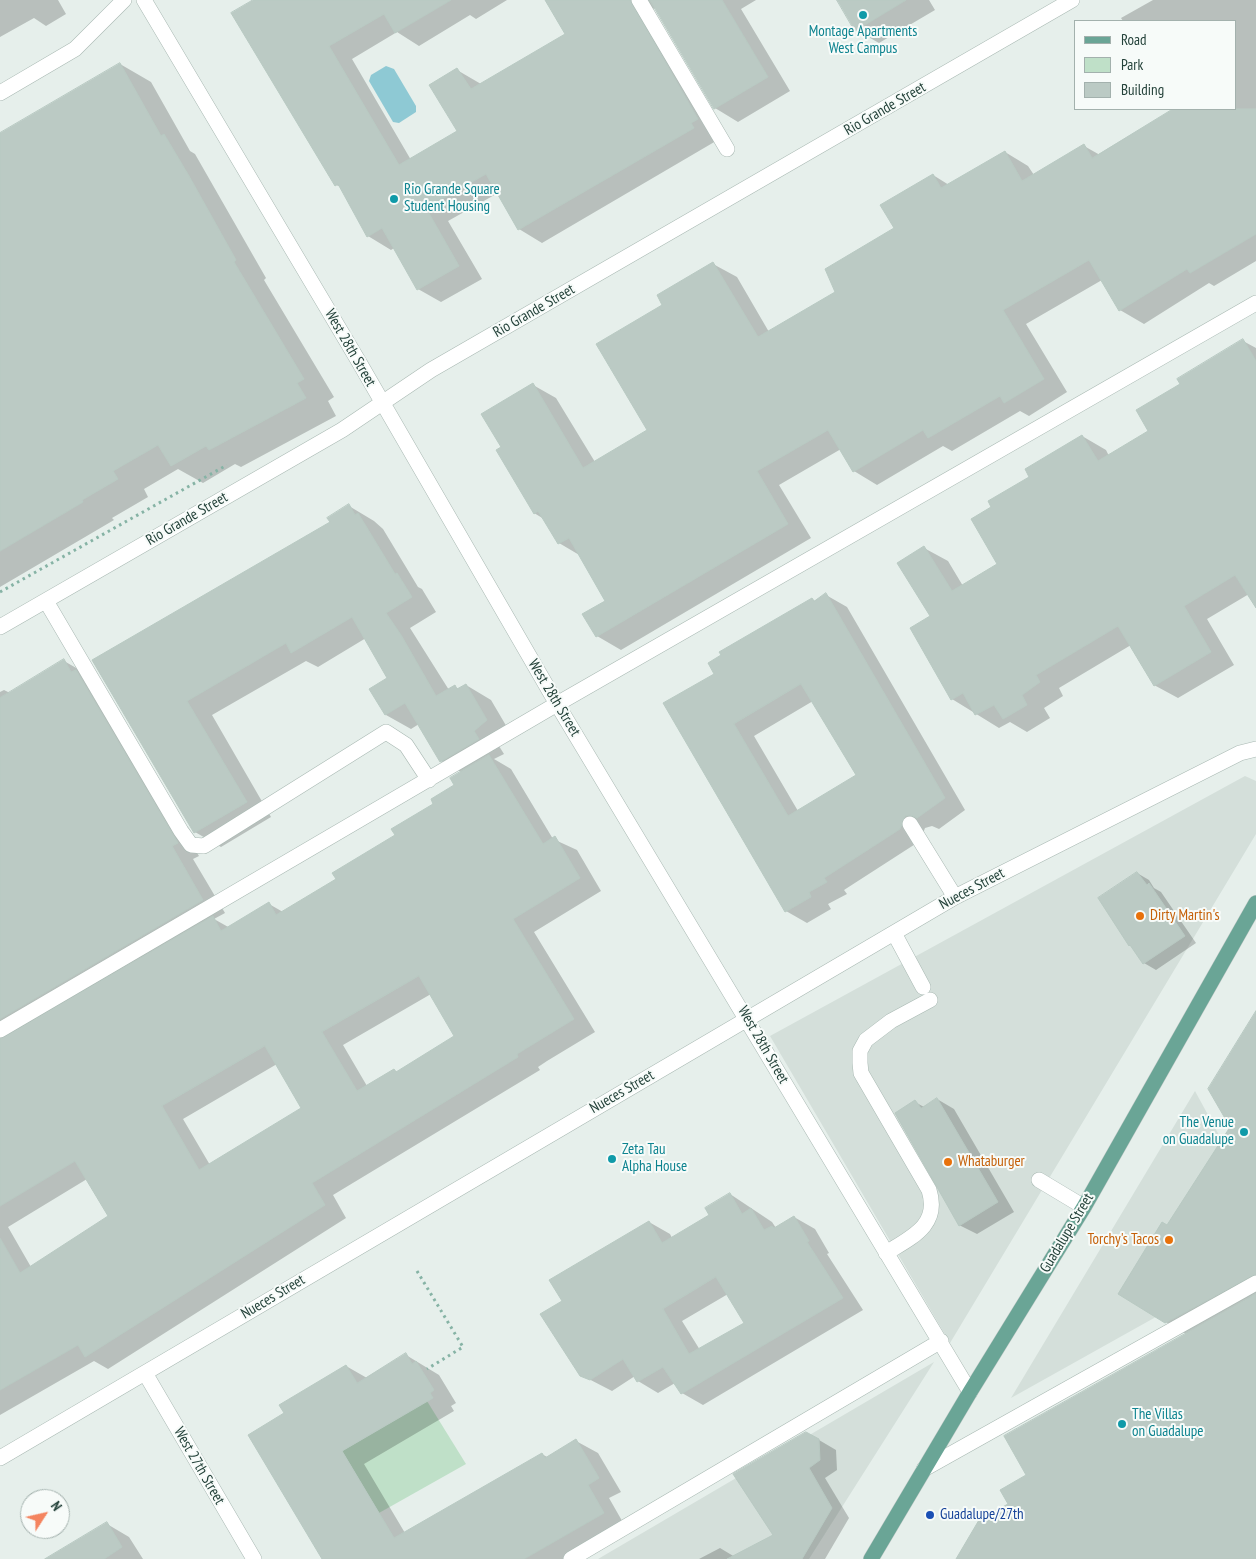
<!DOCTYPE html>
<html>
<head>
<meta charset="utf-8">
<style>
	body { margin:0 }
	#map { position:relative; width:1256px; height:1559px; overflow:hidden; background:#e6efeb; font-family:"PT Sans Narrow",sans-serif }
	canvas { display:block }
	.legend { position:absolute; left:1074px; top:20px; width:162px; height:90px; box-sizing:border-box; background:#f7fbf9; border:1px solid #a3b1ad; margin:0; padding:6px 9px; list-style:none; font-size:15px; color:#24423a }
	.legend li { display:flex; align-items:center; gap:10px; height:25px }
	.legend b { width:25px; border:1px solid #a3b1ad }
	.north { position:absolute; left:20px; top:1489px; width:50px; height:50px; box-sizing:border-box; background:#f7fbf9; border:1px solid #a3b1ad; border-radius:50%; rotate:55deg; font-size:14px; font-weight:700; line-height:20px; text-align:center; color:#24423a }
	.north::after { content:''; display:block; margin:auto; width:18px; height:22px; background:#f4845f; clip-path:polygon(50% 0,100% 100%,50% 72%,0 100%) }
</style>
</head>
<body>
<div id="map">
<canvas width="1256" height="1559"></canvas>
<ul class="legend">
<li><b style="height:6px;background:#6aa596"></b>Road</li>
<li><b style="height:14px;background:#bfe0c8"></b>Park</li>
<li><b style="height:14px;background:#bbcac4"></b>Building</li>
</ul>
<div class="north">N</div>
</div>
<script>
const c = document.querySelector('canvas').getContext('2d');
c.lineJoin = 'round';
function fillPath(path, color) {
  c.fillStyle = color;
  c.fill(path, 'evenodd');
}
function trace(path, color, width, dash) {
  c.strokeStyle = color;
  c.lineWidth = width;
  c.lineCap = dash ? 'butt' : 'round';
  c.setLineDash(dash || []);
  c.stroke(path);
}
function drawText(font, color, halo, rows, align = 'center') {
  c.font = font + ' "PT Sans Narrow",sans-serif';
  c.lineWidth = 4;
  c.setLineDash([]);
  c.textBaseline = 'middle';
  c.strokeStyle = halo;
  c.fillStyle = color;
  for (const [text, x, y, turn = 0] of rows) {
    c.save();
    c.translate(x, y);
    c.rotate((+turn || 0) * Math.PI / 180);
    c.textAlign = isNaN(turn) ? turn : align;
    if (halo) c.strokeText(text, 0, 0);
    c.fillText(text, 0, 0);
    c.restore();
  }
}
fillPath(new Path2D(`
	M1245,776L1256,781V834L950,1343L770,1036Z
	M1195,1091L1256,1203V1261L1011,1398Z
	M934,1362L809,1559H598Z`), '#d4dfda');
fillPath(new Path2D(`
	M427,1401L466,1464L379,1513L342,1451Z`), '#bfe0c8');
fillPath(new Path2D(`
	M386,66L394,69L416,106V112L399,123L393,122L369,81L371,75Z`), '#8ec9d4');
fillPath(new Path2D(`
	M0,0H58L66,14L46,26L34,18L0,37Z
	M256,0H507L476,19L470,15L419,46L397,32L352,59L411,160L459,132L457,70L481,84L567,35L547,0H756L741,9L790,91L738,122L715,108L656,7L653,9L654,19L716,141L542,243L519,229L498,193L448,221L482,279L441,302L418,289L394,248L391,250L368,236L341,187L336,185Z
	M838,0H929L935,10L879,43L856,30Z
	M1153,0H1256V261L1214,286L1209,283L1144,324L1120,310L1102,280L1026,324L1067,392L1029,416L1020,411L952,451L943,446L877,485L854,471L841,449L779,485L811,538L621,650L597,636L584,615L607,601L581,556L559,543L544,519L534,513L502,447L533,385L556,398L595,462L649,430L664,305L713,264L737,277L769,332L837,292L896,229L933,175L949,185L1005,152L1028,166L1034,175L1084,146L1100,155L1172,111L1171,109H1235V21H1123L1121,18Z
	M120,64L151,82L190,151L195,154L266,278L264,280L334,397L328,401L336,416L241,467L235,464L203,483L178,469L144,489L148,497L112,518L114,520L0,587V141Z
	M1243,341L1256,348V598L1249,594L1207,619L1234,665L1178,698L1154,685L1131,645L1059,688L1063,696L1044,708L1050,718L1027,732L1010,722L999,728L952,699L932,617L924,548L948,561L963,586L999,564L993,507L1082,436L1106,450L1109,456L1150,431L1182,384Z
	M349,506L374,521L383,529L418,587L422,589L436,612L410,628L449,690L455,687L459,689L466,685L491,700L511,734L499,746L504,754L494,759L511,769L553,839L577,850L601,891L534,932L595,1032L547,1061L538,1067L540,1070L333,1195L346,1218L108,1369L94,1361L0,1415V692L4,690L10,693L64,661L85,673L97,684L199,856L193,859L225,913L214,919L230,928L269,904L283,912L337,879L396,836L456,785L461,772L441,761L419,724L411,729L386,715L389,678L366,638L318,667L306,661L212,715L271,817L221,847L195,832L93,661L331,522ZM431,994L456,1037L398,1072L394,1070L367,1086L343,1045ZM277,1064L303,1108L210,1165L183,1119ZM87,1179L110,1216L31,1267L8,1227Z
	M826,595L847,607L965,810L939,829L932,826L925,828L920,841L844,890L847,894L828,904L831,909L807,923L786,911L716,674L812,599L815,601ZM813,701L857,776L798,811L754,736Z
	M1137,873L1149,880L1154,888L1161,892L1196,943L1156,970L1144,963L1134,947L1130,945Z
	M1256,1013V1559H958L1010,1505L1028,1476L1186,1334L1166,1322L1168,1226L1231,1127Z
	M937,1099L954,1109L1014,1212L977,1234L959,1225L915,1102L924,1107Z
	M730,1194L772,1222L776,1228L794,1217L815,1229L829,1253L827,1254L863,1310L703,1405L682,1393L675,1383L658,1393L638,1381L635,1376L612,1391L581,1375L542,1315L563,1302L649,1222L670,1234L672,1238L711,1216ZM728,1294L746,1323L700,1350L682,1321Z
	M406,1355L439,1375L456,1403L451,1406L454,1411L364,1464L405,1533L542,1454L547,1457L576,1441L598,1453L621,1492L609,1498L625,1526L568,1559H324L286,1414L346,1366L367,1378Z
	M819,1440L836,1450L837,1470L825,1478L849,1518L825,1559H699L720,1548L735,1557L774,1535Z
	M107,1524L129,1537L143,1559H48Z`), '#0003');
const building = new Path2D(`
	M253,0H451L395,33L384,14L329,46L399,165L457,131L429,85L457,68L471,89L565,34L545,0H630L698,119L691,123L694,128L518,230L486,174L426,208L459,266L417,290L382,228L367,237L338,184L335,186L231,13Z
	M650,0H722L768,77L714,109Z
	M837,0H906L855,31Z
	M120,63L161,136L164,134L189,176L236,260L234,262L304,379L297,383L306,398L209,450L206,446L171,466L158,445L113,471L118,479L82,500L83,502L0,551V133Z
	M1173,109H1256V234L1190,273L1187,269L1119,311L1089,260L1003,310L1044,379L1004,403L1000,396L928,438L923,430L853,472L828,430L757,471L788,524L596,637L582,614L605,601L569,538L558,544L538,511L534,514L496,450L501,447L481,414L533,383L583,468L647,430L596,344L662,305L657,295L713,262L758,337L835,292L825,269L894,228L880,205L933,174L941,188L1005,151L1022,181L1084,144L1092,158Z
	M1243,339L1256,361V608L1235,575L1184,606L1211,652L1154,686L1118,626L1036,675L1040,682L1022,695L1027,705L1003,719L994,705L975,715L963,693L951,700L910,628L930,616L897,563L924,546L952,591L997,564L971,519L991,507L988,501L1029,477L1025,469L1082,435L1098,461L1148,431L1136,410L1180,384L1177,379Z
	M349,504L355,515L358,513L395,574L397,573L412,597L386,613L401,635L436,696L455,685L457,689L466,684L487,720L474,731L479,739L440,762L405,703L385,715L369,689L387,678L352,617L291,653L286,643L187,701L247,802L194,833L92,660L330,522L327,518Z
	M826,593L945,798L917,818L910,815L905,816L900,829L824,878L827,882L809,892L811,897L785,912L663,703L714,674L708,663L721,655L719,652L812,598L814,601ZM801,684L856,775L788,816L734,724Z
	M64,659L71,672L76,670L178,843L172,846L203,900L0,1019V698Z
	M489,755L543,844L555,836L580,878L513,919L574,1019L525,1049L517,1054L518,1057L312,1183L325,1205L85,1357L78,1345L0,1390V1238L20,1273L108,1216L75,1161L0,1206V1039L213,916L221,931L269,902L276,915L336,879L332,873L395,835L391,829L433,804L431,799L454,785L450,778ZM419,976L454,1036L396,1072L394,1069L357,1091L322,1032ZM265,1046L301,1108L199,1170L162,1106Z
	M1137,872L1147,885L1149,883L1185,936L1143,964L1130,945L1129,946L1098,898Z
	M1256,1011V1274L1165,1323L1118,1294L1162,1222L1167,1225L1230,1127L1208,1089Z
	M937,1098L998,1202L959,1226L895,1113L915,1100L921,1108Z
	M730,1193L742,1214L751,1208L764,1230L772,1226L774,1228L794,1216L809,1241L807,1242L843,1298L681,1394L663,1367L637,1382L623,1359L590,1380L580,1376L540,1314L562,1301L549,1280L649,1221L662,1243L709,1215L705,1208ZM716,1277L744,1323L689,1354L663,1309Z
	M1256,1294V1559H956L979,1520L1008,1504L1000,1490L1026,1475L1004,1436Z
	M406,1353L412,1364L416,1361L434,1390L430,1393L433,1398L342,1451L394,1538L542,1453L545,1458L576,1439L599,1478L588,1485L604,1513L524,1559H322L248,1435L284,1413L279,1405L346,1365L357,1383Z
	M806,1432L819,1439L820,1460L809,1468L832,1508L802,1559H727L773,1535L733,1474Z
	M107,1522L122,1547L104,1559H45Z`);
fillPath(building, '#bbcac4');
trace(building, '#b8c9c2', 1);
const minor = new Path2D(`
	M144,0L359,362L557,704L970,1392
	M639,0L727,149
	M0,93L75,49L124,0
	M46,601L181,831L191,845L204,846L386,732L406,745L429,780
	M0,627L342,430L431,370L1072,0
	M910,824L955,897
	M894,933L923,987
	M0,1030L557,704L1256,303
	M1039,1180L1084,1207
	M886,1253C912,1237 940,1225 929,1190L861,1073L860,1063V1051L866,1040L891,1021L930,1000
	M145,1373L254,1559
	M0,1458L955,897L1240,753L1256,749
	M924,1469L1256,1283
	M571,1559L941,1341`);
const major = new Path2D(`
	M871,1559L970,1392L1084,1207L1256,903`);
trace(minor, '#a8b8b2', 16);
trace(major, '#c2cac8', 16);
trace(new Path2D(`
	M0,592L227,465
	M417,1271L463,1347L427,1369`), '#86b3a5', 3, [2.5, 4]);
trace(minor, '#fff', 15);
trace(major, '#6aa596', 15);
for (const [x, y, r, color] of [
	[863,15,5,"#0f9aa8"],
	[394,199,5,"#0f9aa8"],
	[1140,916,5,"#e8710a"],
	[1244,1132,5,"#0f9aa8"],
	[612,1159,5,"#0f9aa8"],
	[948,1162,5,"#e8710a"],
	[1169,1240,5,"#e8710a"],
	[1122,1424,5,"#0f9aa8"],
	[930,1515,5,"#1a4fb4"]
]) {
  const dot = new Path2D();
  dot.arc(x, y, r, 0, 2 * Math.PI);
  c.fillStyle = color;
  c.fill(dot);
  trace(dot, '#f7fbf9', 2);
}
drawText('15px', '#0d838f', '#f7fbf9', [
	["Montage Apartments",863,32,"center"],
	["West Campus",863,49,"center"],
	["Rio Grande Square",404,190],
	["Student Housing",404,207],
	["The Venue",1234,1123,"right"],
	["on Guadalupe",1234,1140,"right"],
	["Zeta Tau",622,1150],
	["Alpha House",622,1167],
	["The Villas",1132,1415],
	["on Guadalupe",1132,1432]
], 'left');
drawText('15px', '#24423a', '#f7fbf9', [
	["Rio Grande Street",885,109,-30],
	["Rio Grande Street",534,311,-30],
	["West 28th Street",350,348,60],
	["Rio Grande Street",187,519,-30],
	["West 28th Street",554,698,59],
	["Nueces Street",972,889,-28],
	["West 28th Street",763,1045,60],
	["Nueces Street",622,1092,-30],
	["Guadalupe Street",1067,1233,-59],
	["Nueces Street",273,1297,-31],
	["West 27th Street",199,1466,60]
]);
drawText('15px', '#c56008', '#f7fbf9', [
	["Dirty Martin's",1150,916],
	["Whataburger",958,1162],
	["Torchy's Tacos",1159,1240,"right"]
], 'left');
drawText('15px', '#164399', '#f7fbf9', [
	["Guadalupe/27th",940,1515]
], 'left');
</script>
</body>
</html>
